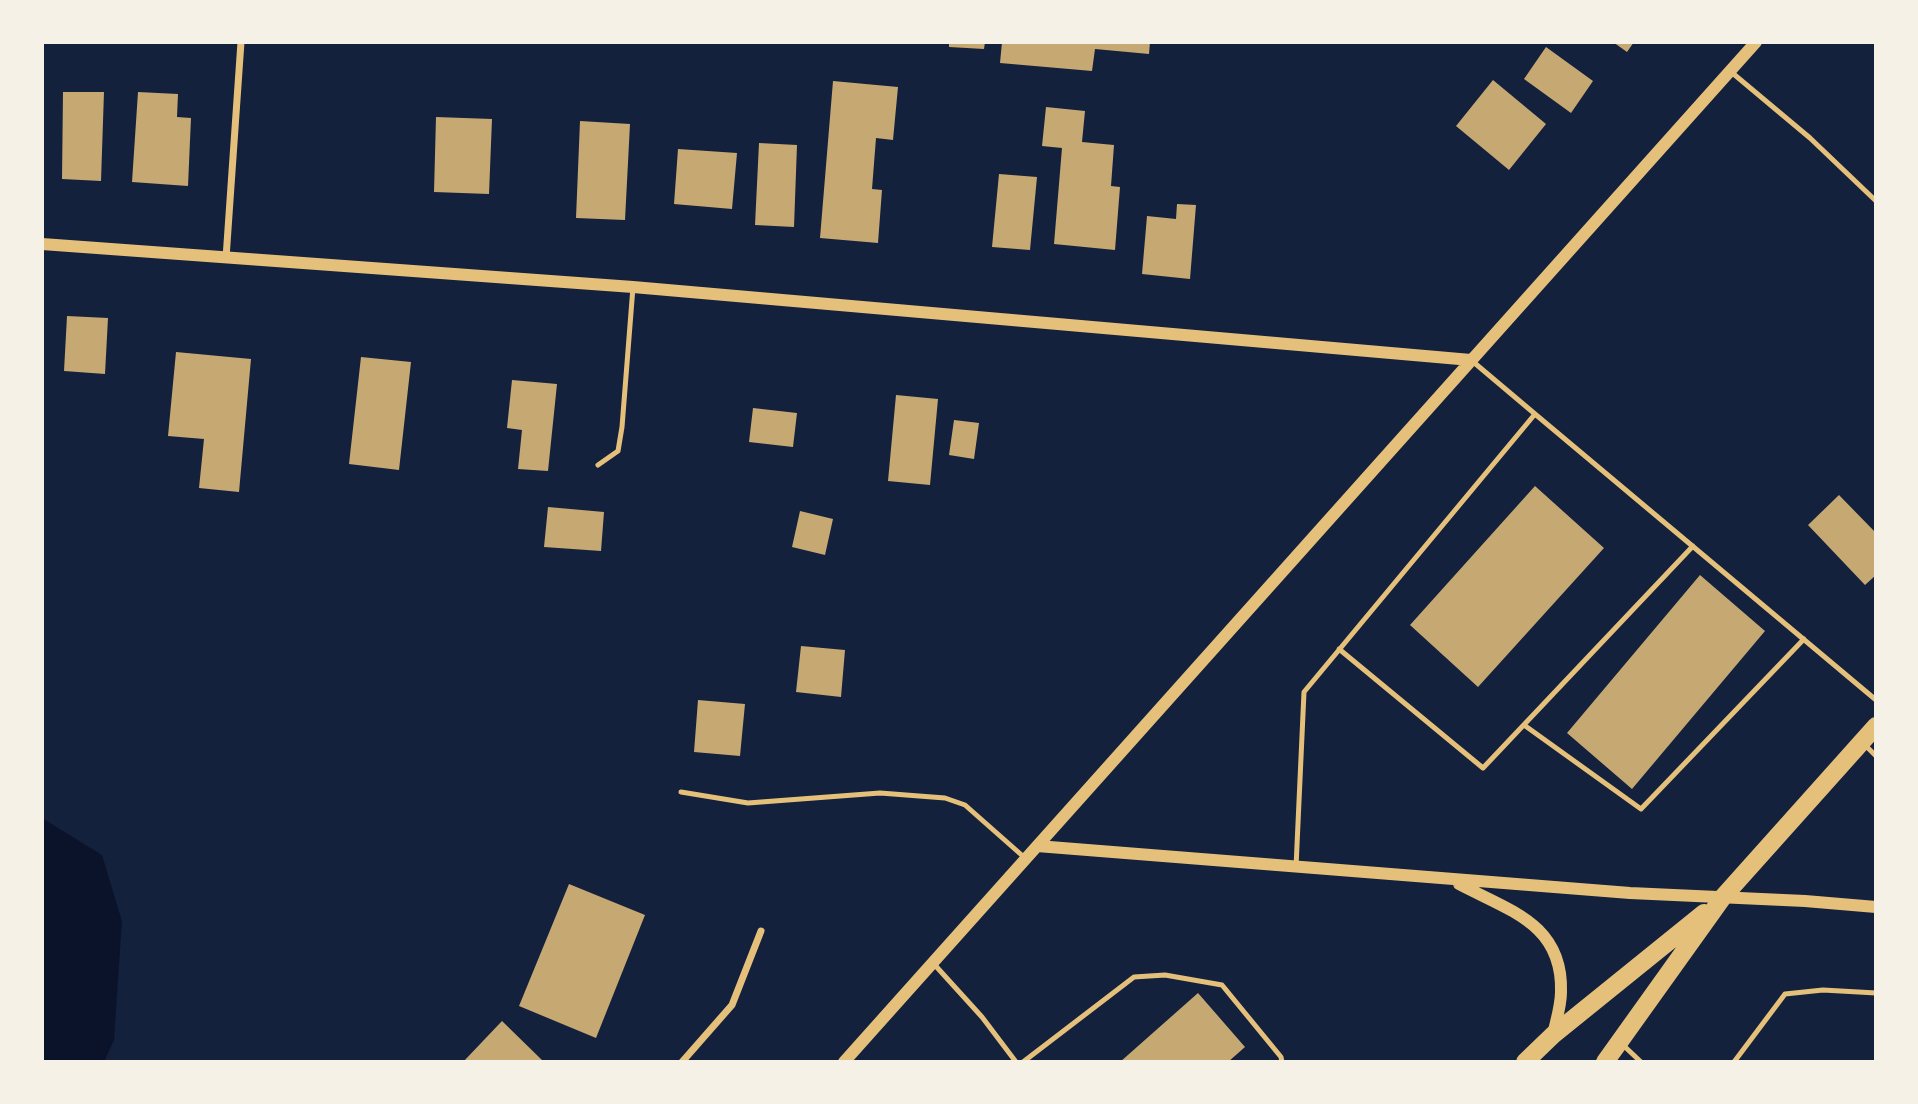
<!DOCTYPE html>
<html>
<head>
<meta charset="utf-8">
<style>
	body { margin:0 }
	#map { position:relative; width:1918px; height:1104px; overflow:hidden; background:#14213d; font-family:"Open Sans",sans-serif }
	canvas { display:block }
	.frame { position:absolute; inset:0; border:44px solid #f6f1e7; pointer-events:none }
</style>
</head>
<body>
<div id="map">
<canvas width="1918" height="1104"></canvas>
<div class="frame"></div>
</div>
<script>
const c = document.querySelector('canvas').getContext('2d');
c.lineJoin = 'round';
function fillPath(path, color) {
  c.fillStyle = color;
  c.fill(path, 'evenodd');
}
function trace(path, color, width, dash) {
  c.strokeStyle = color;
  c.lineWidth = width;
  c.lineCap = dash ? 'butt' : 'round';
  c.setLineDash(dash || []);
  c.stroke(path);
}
fillPath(new Path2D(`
	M42,818L102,855L122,921L114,1040L104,1062H42Z`), '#0b132b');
fillPath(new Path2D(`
	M949,42H985L984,49L949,47Z
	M1002,42H1150L1149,54L1095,49L1092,71L1000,63Z
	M1613,42H1634L1627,52Z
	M1546,47L1593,81L1571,113L1524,79Z
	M1493,80L1546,124L1509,170L1456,126Z
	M833,81L898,87L893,140L876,138L872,189L882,190L878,243L820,238Z
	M63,92H104L101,181L62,179Z
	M138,92L178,94L177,117L191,118L188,186L132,182Z
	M1046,107L1085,111L1082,142L1114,145L1111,186L1120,187L1115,250L1054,244L1062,148L1042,146Z
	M436,117L492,119L489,194L434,192Z
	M580,121L630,124L625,220L576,218Z
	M759,143L797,145L794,227L755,225Z
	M678,149L737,153L732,209L674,204Z
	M999,174L1037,177L1030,250L992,247Z
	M1177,204L1196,205L1190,279L1142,274L1147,216L1176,219Z
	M67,316L108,318L105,374L64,371Z
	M176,352L251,359L239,492L199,488L204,439L168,436Z
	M361,357L411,362L399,470L349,464Z
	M512,380L557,384L548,471L518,469L522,430L507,428Z
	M896,395L938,399L930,485L888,481Z
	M753,408L797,413L793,447L749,442Z
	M954,420L979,423L974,459L949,455Z
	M1535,486L1604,548L1478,687L1410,625Z
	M1839,495L1876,533V575L1865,585L1808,525Z
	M548,507L604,512L601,551L544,547Z
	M800,511L833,519L825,555L792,547Z
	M1700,575L1765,631L1632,789L1567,733Z
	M801,646L845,650L841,697L796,692Z
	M698,700L745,704L740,756L694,752Z
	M569,884L645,915L596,1038L519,1006Z
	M1198,993L1245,1047L1228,1062H1120Z
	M502,1021L544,1062H463Z`), '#c6a872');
trace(new Path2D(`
	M1730,71L1810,138L1876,201
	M1471,360L1535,414
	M598,465L618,451L622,427L633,287
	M1339,649L1483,768L1693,546
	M1524,725L1641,809L1804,639
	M1863,743L1876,756
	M681,792L748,803L880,793L945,798L965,805L1025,858
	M1296,867L1304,692L1535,414L1876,700
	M933,963L982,1017L1016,1062
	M1623,1045L1641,1062
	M1023,1062L1134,977L1165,975L1222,985L1281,1057L1282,1062
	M1734,1062L1785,994L1823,990L1876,993`), '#e5c07b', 5);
trace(new Path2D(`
	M226,258L241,42
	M682,1062L732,1005L761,931`), '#e5c07b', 7);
trace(new Path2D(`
	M42,244L633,287L1471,360
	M1037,846L1630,893L1805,901L1876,907
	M1459,884C1510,911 1563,924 1561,992C1561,1006 1556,1021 1553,1035
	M844,1062L1756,42`), '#e5c07b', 12);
trace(new Path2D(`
	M1525,1062L1553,1035L1704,913
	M1605,1062L1723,897L1876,726`), '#e5c07b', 18);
</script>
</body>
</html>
